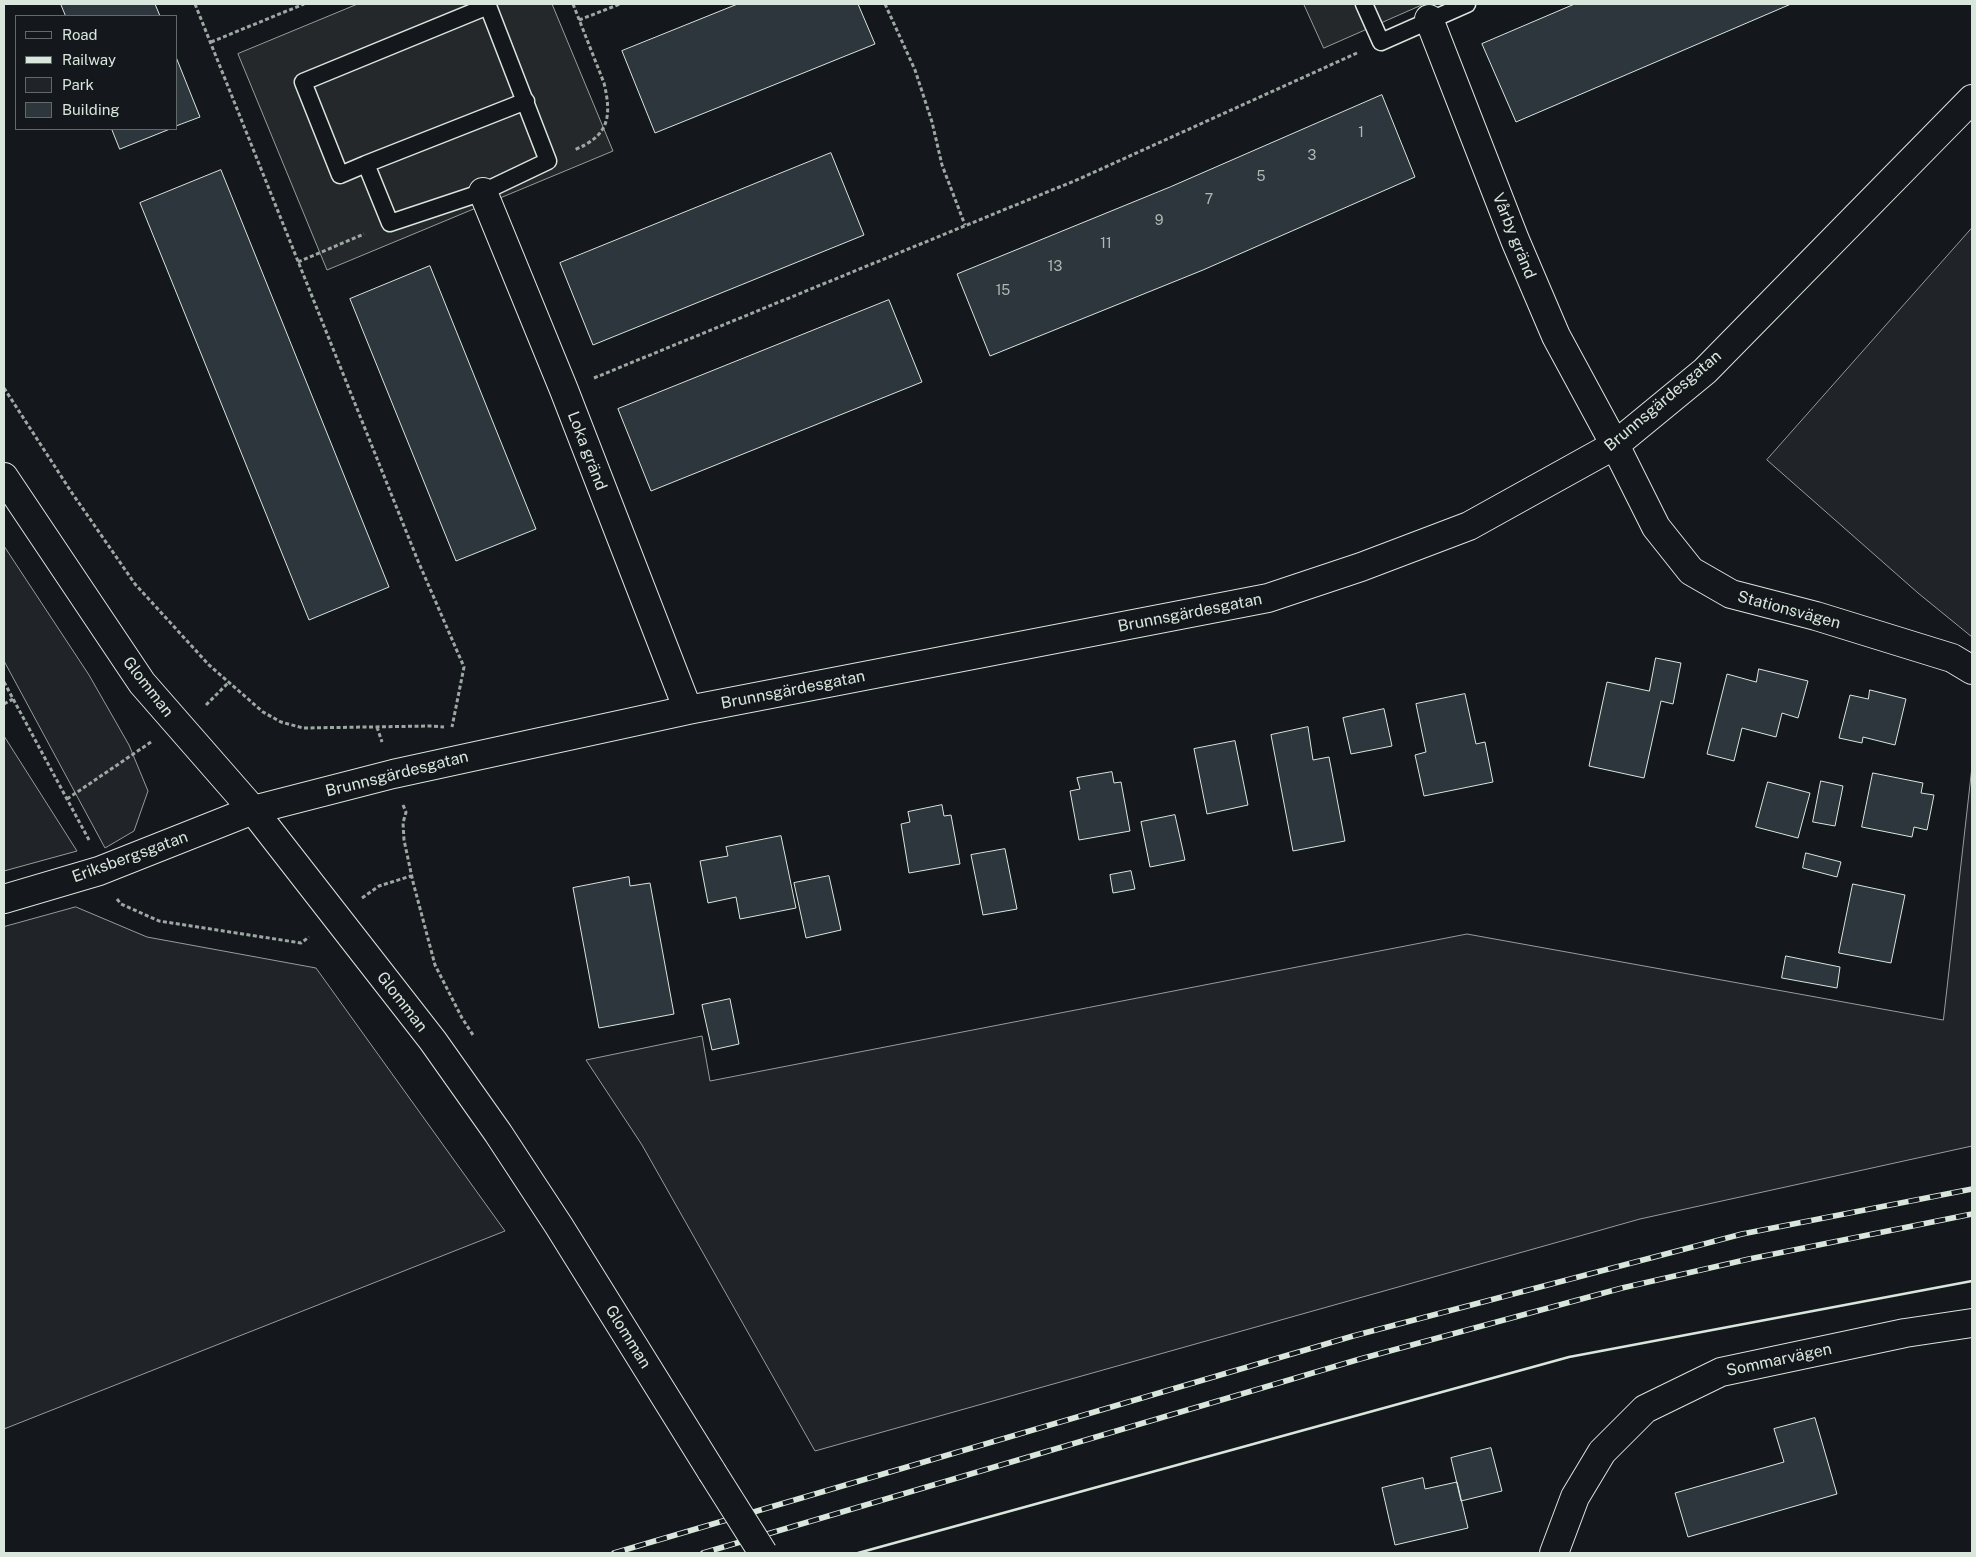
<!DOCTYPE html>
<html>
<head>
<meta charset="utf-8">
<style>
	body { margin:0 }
	#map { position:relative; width:1976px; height:1557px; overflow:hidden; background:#14181c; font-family:"Public Sans",sans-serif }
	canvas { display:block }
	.frame { position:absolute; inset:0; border:5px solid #d8e6dc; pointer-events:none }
	.legend { position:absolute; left:15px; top:15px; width:162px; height:115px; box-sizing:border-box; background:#14181c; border:1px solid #626a69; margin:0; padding:6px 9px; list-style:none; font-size:15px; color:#d8e6dc }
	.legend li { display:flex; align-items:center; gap:10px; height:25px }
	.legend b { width:25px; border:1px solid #626a69 }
</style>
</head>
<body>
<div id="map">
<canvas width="1976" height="1557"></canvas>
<div class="frame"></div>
<ul class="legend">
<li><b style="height:6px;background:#14181c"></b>Road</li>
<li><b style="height:6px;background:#d8e6dc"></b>Railway</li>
<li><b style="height:14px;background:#202428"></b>Park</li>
<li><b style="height:14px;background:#2c363c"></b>Building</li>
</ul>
</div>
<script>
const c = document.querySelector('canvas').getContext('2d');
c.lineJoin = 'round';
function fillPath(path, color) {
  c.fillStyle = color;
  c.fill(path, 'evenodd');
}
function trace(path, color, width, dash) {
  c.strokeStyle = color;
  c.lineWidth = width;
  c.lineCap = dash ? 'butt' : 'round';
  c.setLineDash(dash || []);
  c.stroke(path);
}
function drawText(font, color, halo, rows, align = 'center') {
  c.font = font + ' "Public Sans",sans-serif';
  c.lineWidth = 4;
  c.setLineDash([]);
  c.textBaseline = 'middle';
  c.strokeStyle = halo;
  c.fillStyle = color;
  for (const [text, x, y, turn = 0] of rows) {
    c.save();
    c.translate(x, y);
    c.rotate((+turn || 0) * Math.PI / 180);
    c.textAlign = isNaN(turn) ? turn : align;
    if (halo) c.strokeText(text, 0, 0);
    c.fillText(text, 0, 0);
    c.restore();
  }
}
const green = new Path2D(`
	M1972,228V637L1918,593L1767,460Z
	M4,546L89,675L129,745L148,791L134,831L105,848L4,661Z
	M4,736L77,851L4,871Z
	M1972,767V1146L1640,1219L815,1451L642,1145L586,1060L702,1036L710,1081L1467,934L1943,1020Z
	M76,907L147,937L316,968L505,1231L4,1429V927Z`);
fillPath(green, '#202428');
trace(green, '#939e99', 1);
const parking = new Path2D(`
	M358,4H552L613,151L327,270L238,54Z
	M1304,4H1424L1324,48Z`);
fillPath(parking, '#24282b');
trace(parking, '#939e99', 1);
const building = new Path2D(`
	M61,4H155L160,16H66Z
	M738,4H858L875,44L655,133L622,51Z
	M1575,4H1791L1516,122L1482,44Z
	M176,57L200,117L176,126Z
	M1382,95L1415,177L1203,270L990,356L957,274L1170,187Z
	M112,129H170L120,149Z
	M831,153L864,235L593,345L560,263Z
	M221,170L389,587L309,620L140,203Z
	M430,266L536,529L456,561L350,299Z
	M889,300L922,382L651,491L618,409Z
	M1656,658L1681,663L1673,704L1661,701L1644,778L1589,766L1607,682L1649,691Z
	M1759,669L1808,681L1798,718L1782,713L1776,737L1742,728L1734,761L1707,754L1727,674L1756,682Z
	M1870,690L1906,699L1895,745L1863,737L1862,743L1839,738L1850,695L1868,699Z
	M1465,694L1476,744L1485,742L1493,782L1424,796L1415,755L1426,752L1416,704Z
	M1384,709L1392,746L1351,754L1343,718Z
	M1308,727L1313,760L1329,757L1345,841L1293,851L1271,735Z
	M1235,741L1248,805L1207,814L1194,749Z
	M1112,772L1114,783L1121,782L1130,831L1079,840L1070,791L1080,789L1077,778Z
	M1873,773L1923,783L1921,793L1934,795L1927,830L1914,827L1912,837L1862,827Z
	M1821,781L1843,786L1835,826L1813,822Z
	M1768,782L1810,793L1798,838L1756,827Z
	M942,805L944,816L951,815L960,864L909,873L901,824L910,822L908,812Z
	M1175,815L1185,860L1150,867L1141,822Z
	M781,836L796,908L740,919L736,897L708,903L700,861L728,856L726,847Z
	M1005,849L1017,909L983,915L971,855Z
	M1806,853L1841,862L1837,877L1803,868Z
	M1131,871L1135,889L1113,893L1110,875Z
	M829,876L841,930L806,938L794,883Z
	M629,877L630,886L650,883L674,1014L599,1028L573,888Z
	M1853,884L1905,895L1891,963L1839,953Z
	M1786,956L1840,967L1837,988L1782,978Z
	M730,999L739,1044L712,1050L702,1005Z
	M1815,1418L1837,1494L1688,1537L1675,1493L1784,1462L1774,1429Z
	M1491,1448L1502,1491L1461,1501L1451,1458Z
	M1423,1478L1425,1489L1457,1482L1468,1528L1395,1545L1382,1488Z`);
fillPath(building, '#2c363c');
trace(building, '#d8e6dc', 1);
const service = new Path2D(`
	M1364,4L1381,42L1467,4
	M366,164L390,223L483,192L548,161L488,6L303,82L340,175L366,164L526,101`);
const minor = new Path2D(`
	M1429,19L1515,240L1556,336L1615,445L1656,527L1691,571L1731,594L1816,616L1952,658L1972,670
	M483,192L564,390L688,710
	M4,899L99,871L253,810L393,774L688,710L1268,598L1361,567L1469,526L1615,445L1705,371L1972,99
	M1554,1553L1575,1497L1602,1452L1645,1409L1721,1372L1905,1333L1972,1323`);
const tertiary = new Path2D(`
	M4,477L142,683L253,810L433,1041L498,1133L559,1226L712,1472`);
trace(service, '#d8e6dc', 19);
trace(minor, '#d8e6dc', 30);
trace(tertiary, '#d8e6dc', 30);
trace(new Path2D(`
	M195,4L418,561L464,667L452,727
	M573,4L604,83C612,117 609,136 574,150
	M885,4L915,70L932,122L942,165L965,225
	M579,20L620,4
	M211,42L304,4
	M298,262L364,234
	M594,378L1079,179L1357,53
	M4,388L72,493L135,584L209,665L263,712L281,722L303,728L432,726L444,727
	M4,682L89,840
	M4,704L13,699
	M206,705L229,682
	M377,727L382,742
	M67,799L151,742
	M403,805L406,812L403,823L404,840L413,882L435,965L462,1018L473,1035
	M362,898L379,886L411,876
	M117,899L121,904L159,921L301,943L309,937`), '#9da8a2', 3, [4, 2.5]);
trace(service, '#14181c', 16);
trace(minor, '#14181c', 28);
trace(tertiary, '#14181c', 28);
const rail = new Path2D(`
	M614,1553L1353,1336L1742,1234L1972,1189
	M703,1553L1360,1359L1622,1288L1749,1259L1972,1214`);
trace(rail, '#d8e6dc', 5.5);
trace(rail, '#14181c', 4, [11]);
const tertiaryBridge = new Path2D(`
	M712,1472L763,1553`);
trace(tertiaryBridge, '#d8e6dc', 30, []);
trace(tertiaryBridge, '#14181c', 28);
trace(new Path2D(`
	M858,1553L1569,1357L1972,1281`), '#d8e6dc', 2.5);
drawText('14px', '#adbab4', null, [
	["1",1361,133],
	["3",1312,156],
	["5",1261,177],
	["7",1209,200],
	["9",1159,221],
	["11",1106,244],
	["13",1055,267],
	["15",1003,291]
]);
drawText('16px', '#d8e6dc', '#14181c', [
	["Vårby gränd",1514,236,68],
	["Brunnsgärdesgatan",1663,401,-40],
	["Loka gränd",587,451,69],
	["Stationsvägen",1789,610,15],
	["Brunnsgärdesgatan",1190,613,-11],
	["Glomman",148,687,52],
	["Brunnsgärdesgatan",793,690,-11],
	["Brunnsgärdesgatan",397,774,-14],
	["Eriksbergsgatan",130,857,-20],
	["Glomman",402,1002,52],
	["Glomman",628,1337,58],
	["Sommarvägen",1779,1360,-12]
]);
</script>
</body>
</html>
